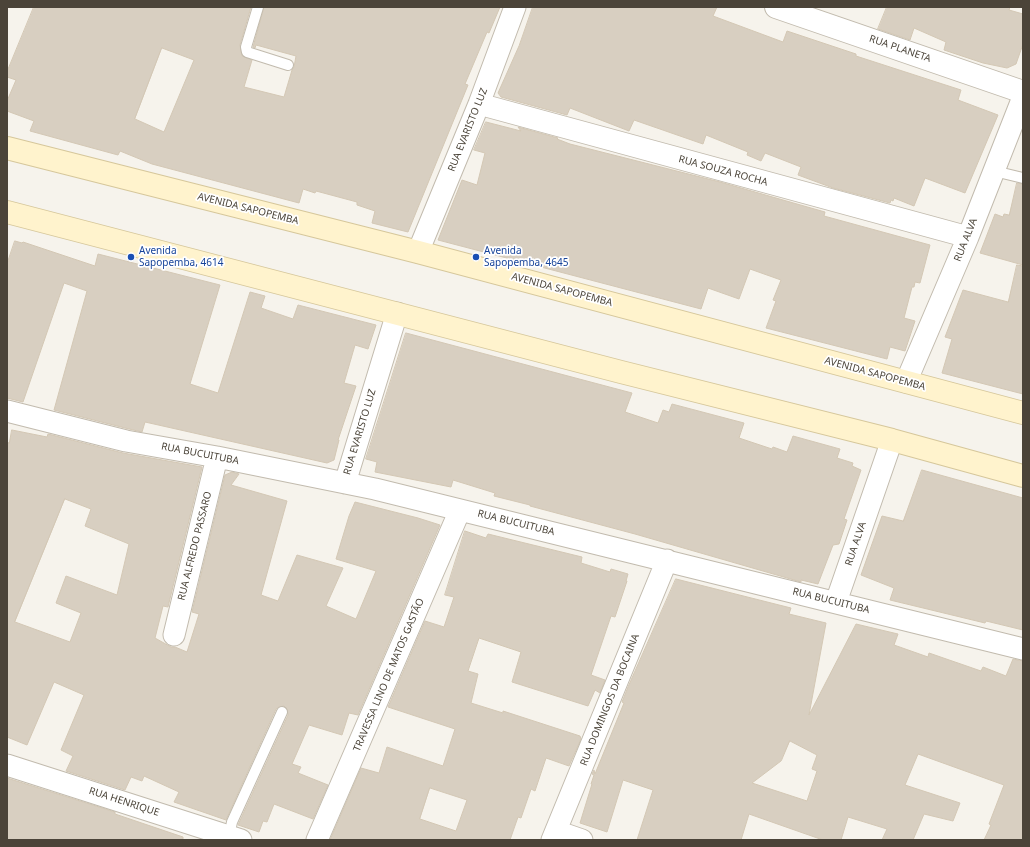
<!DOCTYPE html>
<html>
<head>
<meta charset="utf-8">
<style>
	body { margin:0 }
	#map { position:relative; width:1030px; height:847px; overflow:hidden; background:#f6f3ec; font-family:"Noto Sans",sans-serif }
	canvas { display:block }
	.frame { position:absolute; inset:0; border:8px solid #4b4439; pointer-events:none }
</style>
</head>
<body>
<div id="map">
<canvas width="1030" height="847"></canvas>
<div class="frame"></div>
</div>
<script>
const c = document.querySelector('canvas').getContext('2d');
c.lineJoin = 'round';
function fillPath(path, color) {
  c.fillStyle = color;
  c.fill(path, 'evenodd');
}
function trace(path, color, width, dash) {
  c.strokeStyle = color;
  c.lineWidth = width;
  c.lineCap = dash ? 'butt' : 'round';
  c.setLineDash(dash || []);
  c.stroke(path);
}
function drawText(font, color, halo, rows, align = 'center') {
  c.font = font + ' "Noto Sans",sans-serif';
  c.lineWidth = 3.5;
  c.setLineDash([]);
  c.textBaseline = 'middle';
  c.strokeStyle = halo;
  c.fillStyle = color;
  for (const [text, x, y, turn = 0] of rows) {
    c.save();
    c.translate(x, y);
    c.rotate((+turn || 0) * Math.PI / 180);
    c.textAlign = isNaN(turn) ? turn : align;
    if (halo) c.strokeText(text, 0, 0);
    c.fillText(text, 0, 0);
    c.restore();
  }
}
const building = new Path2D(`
	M34,7H251L240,45L242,56L252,60L244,87L284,97L292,70L294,67L296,56L256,45L255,48L253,47L264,7H500L489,33L487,32L465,84L468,85L408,232L372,223L375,211L357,205V202L316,191L315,193L303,189L299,203L152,164L120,151L118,155L30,131L34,121L7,111V101L16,80L7,77V72ZM162,48L194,60L164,132L135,119Z
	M533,7H717L713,16L783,42L787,31L856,54V56L961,90L958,100L998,115L965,193L925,178L914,206L894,198L893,201L891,200L890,203L833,188L798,175L801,167L765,153L761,161L747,155L748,152L706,135L703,144L634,120L629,131L570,108L567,115L501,97L498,93L519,46Z
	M887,7H1010L1009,10L1023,14V44L1016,64L1007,68L983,63L944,50L946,42L914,28L910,40L878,29Z
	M486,122L521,131L518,127L558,138L557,139L570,144L720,182L825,212L824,216L930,245L920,283L915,282L914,287H912L904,318L915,321L905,351L890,347L887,359L766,328L776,301L773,300L781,280L750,269L739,299L708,288L701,309L438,240L462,180L477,185L485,153L474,150Z
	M1017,183L1023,184V265L980,253L995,214L1003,217L1004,214L1009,215Z
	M15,241L22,243L23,242L95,266L98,254L220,285L190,384L218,393L250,292L265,296L261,308L293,319L298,305L376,325L368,349L355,345L344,383L356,386L338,440H339L334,460L327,463L145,422L142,432L129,429L54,410L87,291L64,283L23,402L7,398V264Z
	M1017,265L1023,266V394L942,373L952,339L945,337L963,290L1008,302Z
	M406,333L632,393L625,412L658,423L663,410L669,412L672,404L744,423L739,438L772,449L773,447L787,452L793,436L840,449L837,458L853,463L852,466L861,470L844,519L847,520L839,544L833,545L818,584L801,580V582L794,580L635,534L530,506V505L494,496L495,493L453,480L451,487L375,472L377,462L366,459Z
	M12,430L47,437L48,434L123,453L202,467L168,607L163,606L155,638L171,647H175L187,652L199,614L192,612L225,475L232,472L239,474L231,485L287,501L261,595L278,601L297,555L343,568L326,606L356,619L376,571L336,559L349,516L355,502L418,518L440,525L358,715L349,713L342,735L309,725L292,764L301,767L298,773L328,785L313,819L274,804L267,822L263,821L259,832L238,825L288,715L287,709L284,706L279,707L276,709L226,820L174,802L179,792L144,776L142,781L131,777L125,790L66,771L73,756L61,750L84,695L54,682L27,745L7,737V442L9,443ZM65,499L91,509L85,526L129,544L117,595L66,576L56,603L81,613L70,642L15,622Z
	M922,470L1023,498V630L986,621L985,623L890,600L894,588L861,575L882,516L903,521Z
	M465,531L486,538L488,534L582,557L581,563L610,572L611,569L628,574L626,581H627L615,617L611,616L591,675L605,680L600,693L595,690L588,706L512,682L521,652L479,638L468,671L478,674L471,703L503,713V711L580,736L581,739L569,766L546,758L535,791L531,789L521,818L518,817L510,840H330L361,768L379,773L387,747L443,766L455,729L388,707L425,621L444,627L454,597L445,595ZM430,788L467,800L456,831L420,819Z
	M676,579L791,608L789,614L826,623L809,715L856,624L898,634L894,645L928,657L929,653L981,671L983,667L1006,676L1013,659L1023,661V840H984L991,825L989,824L1004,785L918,754L905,785L960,803L953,821L924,814L913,840H882L887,829L848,817L841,840H823L749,814L741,840H637L653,790L623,780L607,832L580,823L592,784H591L594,775L592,774L594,770L595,774L624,703L622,702L628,687ZM790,741L817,755L812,769L817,771L807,801L752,783L781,761Z
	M7,778L115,812V814L183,837V840H7Z`);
fillPath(building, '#d8cfc1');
trace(building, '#d3c7b4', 1);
const service = new Path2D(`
	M258,7L246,47L247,52L288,65
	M994,171L1023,178
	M229,836L232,822L282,712`);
const minor = new Path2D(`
	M479,104L968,237
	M418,252L479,104L515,7
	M906,382L968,237L1023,97
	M7,411L126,441L217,457L375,489L1023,649
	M345,483L397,313
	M836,602L892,440
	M174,635L217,457
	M7,765L241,840
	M556,831L582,840
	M317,840L460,510
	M552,840L667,560`);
const tertiary = new Path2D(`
	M776,7L1023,92`);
const secondary = new Path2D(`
	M7,148L418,252L1023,413
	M7,212L621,372L892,440L1023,476`);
trace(service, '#c2bbae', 12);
trace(minor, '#c2bbae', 23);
trace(tertiary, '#c2bbae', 24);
trace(secondary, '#d6c79b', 24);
trace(service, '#fff', 10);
trace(minor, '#fff', 21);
trace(tertiary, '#fff', 22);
trace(secondary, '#fff3cd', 22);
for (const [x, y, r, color] of [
	[131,257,4,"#1a4fb4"],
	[476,257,4,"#1a4fb4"]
]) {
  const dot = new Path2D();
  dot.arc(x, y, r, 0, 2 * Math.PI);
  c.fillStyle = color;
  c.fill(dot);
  trace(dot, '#fff', 1.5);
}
drawText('10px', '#4b4439', '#fff', [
	["RUA PLANETA",900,49,19],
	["RUA EVARISTO LUZ",468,130,-68],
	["RUA SOUZA ROCHA",723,171,15],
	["AVENIDA SAPOPEMBA",248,209,14],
	["RUA ALVA",966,240,-68],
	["AVENIDA SAPOPEMBA",562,290,15],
	["AVENIDA SAPOPEMBA",875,374,15],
	["RUA EVARISTO LUZ",360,432,-73],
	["RUA BUCUITUBA",200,454,11],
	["RUA BUCUITUBA",516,523,14],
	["RUA ALVA",856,544,-71],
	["RUA ALFREDO PASSARO",195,546,-76],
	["RUA BUCUITUBA",831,601,14],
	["TRAVESSA LINO DE MATOS GASTÃO",389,675,-67],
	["RUA DOMINGOS DA BOCAINA",610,700,-68],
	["RUA HENRIQUE",124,802,18]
]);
drawText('10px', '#164399', '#fff', [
	["Avenida",139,251],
	["Sapopemba, 4614",139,263],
	["Avenida",484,251],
	["Sapopemba, 4645",484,263]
], 'left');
</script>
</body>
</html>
